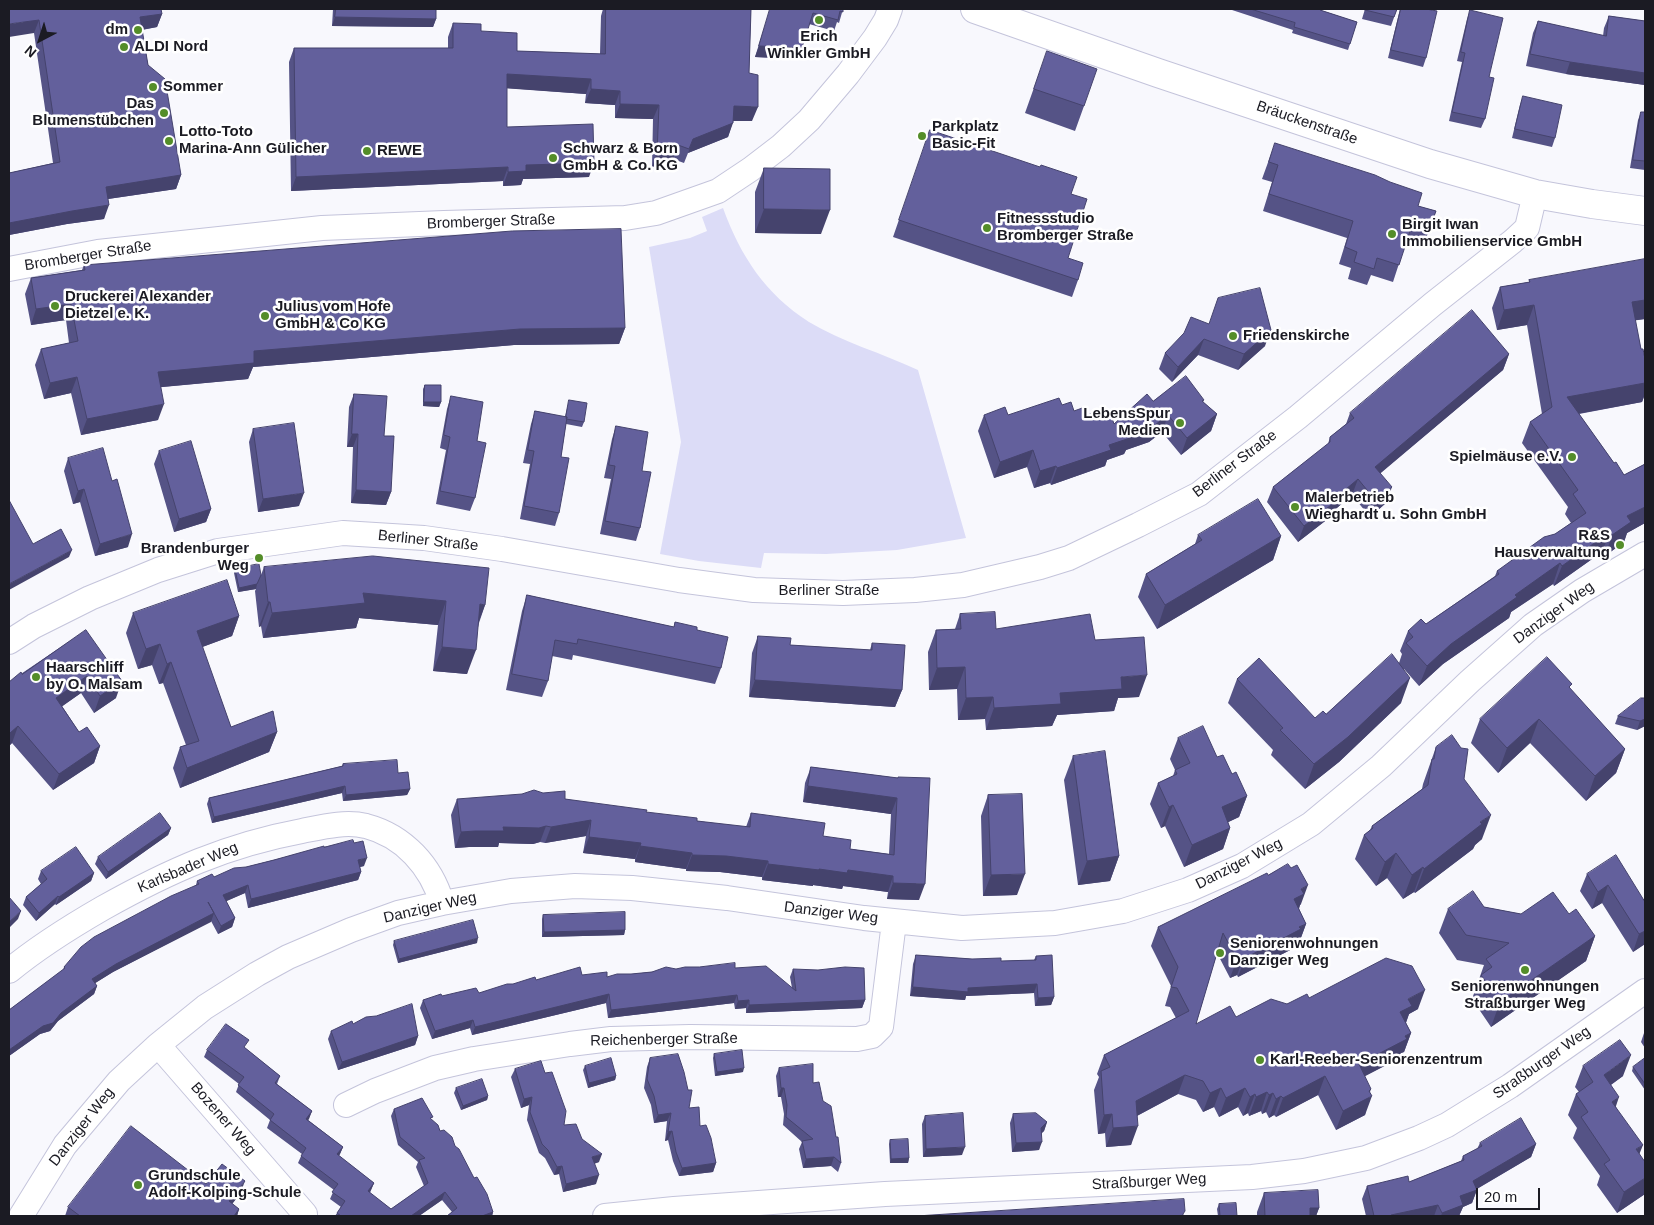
<!DOCTYPE html>
<html>
<head>
<meta charset="utf-8">
<style>
	body { margin:0 }
	#map { position:relative; width:1654px; height:1225px; overflow:hidden; background:#f8f8fd; font-family:Helvetica,sans-serif }
	canvas { display:block }
	.frame { position:absolute; inset:0; border:10px solid #1b1b23; pointer-events:none }
	.north { position:absolute; left:15px; top:15px; width:50px; height:50px; -webkit-text-stroke:4px #fff; paint-order:stroke; rotate:220deg; font-size:14px; font-weight:700; line-height:20px; text-align:center; color:#1b1b23 }
	.north::after { content:''; display:block; margin:auto; width:18px; height:22px; background:#1b1b23; clip-path:polygon(50% 0,100% 100%,50% 72%,0 100%) }
	.scale { position:absolute; left:1476px; top:1188px; width:64px; height:22px; box-sizing:border-box; border:2px solid #1b1b23; border-top:0; padding-left:6px; font-size:15px; line-height:18px; white-space:nowrap; color:#1b1b23; -webkit-text-stroke:4px #fff; paint-order:stroke }
</style>
</head>
<body>
<div id="map">
<canvas width="1654" height="1225"></canvas>
<div class="frame"></div>
<div class="north">N</div>
<div class="scale">20 m</div>
</div>
<script>
const c = document.querySelector('canvas').getContext('2d');
c.lineJoin = 'round';
function fillPath(path, color) {
  c.fillStyle = color;
  c.fill(path, 'evenodd');
}
function trace(path, color, width, dash) {
  c.strokeStyle = color;
  c.lineWidth = width;
  c.lineCap = dash ? 'butt' : 'round';
  c.setLineDash(dash || []);
  c.stroke(path);
}
function drawText(font, color, halo, rows, align = 'center') {
  c.font = font + ' Helvetica,sans-serif';
  c.lineWidth = 5;
  c.setLineDash([]);
  c.textBaseline = 'middle';
  c.strokeStyle = halo;
  c.fillStyle = color;
  for (const [text, x, y, turn = 0] of rows) {
    c.save();
    c.translate(x, y);
    c.rotate((+turn || 0) * Math.PI / 180);
    c.textAlign = isNaN(turn) ? turn : align;
    if (halo) c.strokeText(text, 0, 0);
    c.fillText(text, 0, 0);
    c.restore();
  }
}
fillPath(new Path2D(`
	M723,208C740,255 765,294 809,322C842,342 882,353 918,370L966,538L897,550L826,554L764,553L761,568L699,561L660,554L681,442L649,247L690,238L707,231L702,217Z`), '#dcdcf7');
const minor = new Path2D(`
	M9,269L98,252L322,228L444,223L625,218L656,213L718,191L751,169L781,146L809,120L848,74L875,38L886,20L890,9
	M9,642L34,626L90,598L158,570L218,551L343,533L424,538L502,549L679,580L754,590L843,593L915,590L963,585L1040,567L1069,558L1138,525L1199,494L1298,417L1433,304L1513,241L1527,228L1535,194
	M9,971C38,947 70,927 103,908C169,871 227,845 302,831C322,827 345,821 366,826C404,836 431,866 442,903
	M158,1045L305,1214L303,1216
	M346,1105L375,1091L435,1068L474,1059L570,1044L611,1039L690,1037L857,1039L872,1036L881,1027L894,922
	M21,1216L65,1145L119,1081L158,1045L205,1007L257,974L288,957L351,930L398,913L442,903L511,891L575,886L632,888L727,898L864,918L962,928L1055,923L1123,911L1188,890L1242,866L1311,824L1381,766L1470,681L1533,625L1582,591L1645,554
	M605,1216L674,1209L885,1194L1252,1177L1304,1171L1366,1158L1419,1138L1447,1125L1510,1086L1645,991`);
const major = new Path2D(`
	M975,9L1158,73L1430,164L1535,194L1592,204L1645,211`);
trace(minor, '#c4c4db', 26);
trace(major, '#c4c4db', 30);
trace(minor, '#fff', 24);
trace(major, '#fff', 28);
fillPath(new Path2D(`
	M9,9L162,14L157,27L142,30L148,65L181,175L176,189L108,199L104,219L67,224L9,235V173L53,163L34,33Z
	M333,9H436V19L433,27L332,26Z
	M603,9H751L749,73L752,121H733L728,137L688,153L684,163L673,159L652,167L653,119L615,118V105L585,103L586,94L507,88V127L589,177L523,179L521,185L503,186V181L291,191L289,62L294,48H448V37L453,23L481,31L517,51L600,54L601,16Z
	M770,9H843L839,23L837,22L834,31L809,24L798,59L755,57Z
	M1229,9H1320V10L1357,22L1348,50L1292,33L1293,30Z
	M1365,9H1397L1391,26L1362,19Z
	M1400,9H1426V58L1423,67L1388,58Z
	M1470,10L1489,77L1485,119L1481,128L1449,121L1462,62L1457,61L1467,19Z
	M1609,16L1645,21V85L1566,74L1526,66L1533,33L1538,21L1603,36L1604,28Z
	M1047,51L1084,106L1075,131L1025,113Z
	M1523,96L1555,138L1552,147L1512,138L1520,105Z
	M1641,112H1645V170L1630,168L1638,120Z
	M930,130L1068,258L1078,280L1072,297L893,237Z
	M1275,143L1418,206L1436,211L1424,244L1407,239L1393,282L1371,275L1367,285L1348,279L1351,268L1339,264L1347,238L1263,211L1272,182L1262,179Z
	M764,168L821,234L755,233V192Z
	M1645,259V319L1635,320L1641,349L1645,359V394L1642,402L1579,414L1614,463L1624,475L1645,464V523L1627,533L1624,542L1605,556L1602,552L1554,586L1553,584L1511,612L1509,618L1443,664L1419,686L1404,669L1401,703L1339,762L1305,789L1271,755L1273,750L1228,703L1237,679L1315,718L1326,714L1399,663L1402,654L1400,651L1408,631L1426,624L1495,576L1497,571L1555,534L1571,523L1565,514L1568,507L1522,443L1530,422L1542,414L1527,325L1497,330L1492,308L1500,287L1529,282V280Z
	M84,265L625,328L619,344L514,345L253,367L248,379L161,387L158,420L81,435L71,393L44,399L35,365L41,349L69,343L66,320L31,325L25,294L31,278L82,270Z
	M1209,324L1265,346L1238,370L1198,355L1172,382L1159,369L1165,353Z
	M1509,354L1503,370L1380,473L1386,503L1370,517L1352,495L1331,513L1329,518L1298,542L1267,502L1273,487L1328,444L1330,437L1346,424L1350,413Z
	M425,385L441,402L439,407L423,406V389Z
	M354,394L391,492L386,505L351,503L353,447H347L349,407Z
	M451,396L477,441L475,498L470,511L436,504L446,450L440,448L447,409Z
	M569,400L584,422L582,427L566,424L561,457L559,513L555,526L520,519L530,464L523,463L531,424L535,411L565,417Z
	M1204,400L1203,402L1217,414L1211,431L1181,455L1162,432L1149,442L1126,450L1124,454L1107,460L1105,466L1051,485L1050,483L1034,488L1027,467L994,478L978,431L984,415H1008L1062,405L1074,411L1114,424L1153,401Z
	M616,426L642,471L640,528L636,541L600,534L611,479L604,478L612,439Z
	M253,429L299,506L258,512L249,442Z
	M159,451L211,509L206,522L174,532L154,464Z
	M68,458L128,547L95,556L80,502L73,504L64,471Z
	M1198,535L1281,536L1273,560L1157,629L1138,597L1146,574L1195,544Z
	M264,567L485,605L479,623L467,674L433,671L438,625L359,618L356,628L263,638L261,626L259,627L255,591L256,589L238,592L234,573L235,569L261,575Z
	M527,595L674,627L675,622L697,630L721,668L715,684L573,655L572,660L552,656L548,681L542,697L506,690L522,611Z
	M133,613L239,616L232,636L202,647L231,727L277,732L269,752L180,788L173,768L180,747L186,745L163,683L159,684L152,665L138,669L126,633Z
	M960,614L996,629L1095,640L1139,697L1118,698L1114,711L1057,715L1052,726L986,730L985,719L958,720L957,689L929,690L928,652L936,630L955,629Z
	M86,630L116,698L94,713L81,693L62,706L79,732L100,746L94,763L53,790L12,743L9,746V682Z
	M758,636L790,645L870,650L872,643L902,690L895,707L749,697L752,653Z
	M1570,689L1625,749L1616,773L1586,801L1530,743L1498,773L1471,743L1480,719Z
	M1645,698V726L1637,730L1615,724L1618,716Z
	M1178,738L1217,757L1232,774L1247,796L1239,817L1228,822L1230,828L1223,849L1184,867L1165,826L1161,828L1150,804L1158,783L1173,776L1175,770L1170,759Z
	M1436,747L1464,779L1482,839L1475,845L1473,849L1415,893L1414,892L1403,899L1387,878L1376,886L1355,859L1364,835L1370,830L1372,826L1422,789L1423,784Z
	M1073,756L1119,856L1110,881L1078,885L1064,780Z
	M343,764L398,773L410,789L407,795L343,801L342,793L212,823L207,804L209,798L342,766Z
	M811,767L898,778L919,900L887,899L888,892L843,886L842,889L813,885V886L762,880V877L720,872L686,871V869L635,862V859L583,853L586,836L545,843L540,842L533,844L499,843L498,847H469L455,848L451,815L457,799H565L697,821L746,827L751,813L823,836L850,849L889,854L891,814L803,802L805,783Z
	M988,795L1017,895L983,896L981,816Z
	M171,828L168,835L106,879L95,864L98,857Z
	M354,843L364,866L360,867L361,872L358,880L248,908L245,893L226,901L235,918L232,927L218,934L211,921L113,972L95,983L97,986L94,994L58,1021L50,1031L40,1034L9,1056V1010L63,970L64,967L196,885L197,881L214,877L246,867L324,847Z
	M41,871L94,873L91,881L56,905L55,904L36,921L23,905L26,897L41,884L38,879Z
	M1587,874L1645,902V945V944L1633,952L1602,903L1592,909L1580,891Z
	M1268,875L1301,904L1300,905L1299,909L1306,924L1299,943L1295,945L1294,948L1238,977L1237,975L1230,978L1217,953L1196,1024L1236,1017L1309,998L1418,1009L1409,1014L1406,1023L1411,1033L1404,1052L1401,1053L1400,1058L1364,1076L1370,1092L1365,1115L1336,1130L1318,1095L1276,1117L1274,1115L1269,1118L1266,1112L1262,1114L1261,1111L1249,1116L1248,1113L1243,1116L1238,1107L1219,1117L1214,1107L1203,1112L1196,1100L1178,1094L1137,1116L1131,1145L1106,1147L1105,1133L1098,1134L1094,1090L1099,1077L1097,1074L1104,1055L1176,1018L1170,1007L1165,1006L1171,986L1151,946L1158,927Z
	M1484,907L1521,914H1569L1595,936L1586,961L1491,1027L1472,999L1484,965L1457,960L1439,933L1448,909Z
	M543,915L625,930L624,935L542,937V919Z
	M394,941L477,943L398,963L393,945Z
	M916,955L1001,961L1034,960L1036,956L1054,997L1051,1005L1035,1006L1034,993L966,996L965,1000L910,996L913,964Z
	M735,968L792,988L790,977L793,969L865,1000L862,1008L746,1013V1008L735,1009L734,1003L608,1018L606,1003L472,1035L470,1028L432,1039L420,1008L423,1000L442,996L479,993L513,984L536,980L582,975L607,977L676,969Z
	M353,1024L418,1036L415,1045L338,1070L328,1039L331,1031Z
	M1645,1030V1048L1641,1042Z
	M245,1048L280,1076L277,1084L312,1111L308,1120L343,1147L339,1156L374,1183L371,1190L370,1193L391,1209L424,1186L416,1167L418,1162L398,1145L391,1116L394,1109L432,1120L440,1131L455,1146L493,1212L492,1216H447L452,1212L442,1200L419,1216H335L341,1207L330,1199L334,1190L298,1163L302,1154L267,1128L270,1120L236,1092L239,1084L204,1057L207,1050L246,1048Z
	M714,1054L743,1072L715,1076L713,1058Z
	M650,1058L689,1108L700,1126L716,1163L713,1172L679,1176L673,1161L668,1140L665,1141L667,1121L654,1123L651,1105L644,1088L647,1067Z
	M1645,1058V1090L1632,1071L1633,1067Z
	M585,1066L616,1076L615,1080L588,1088L583,1070Z
	M1583,1066L1623,1076L1611,1085L1616,1107L1639,1154L1645,1194L1617,1213L1597,1185L1600,1176L1573,1138L1577,1128L1568,1115L1576,1094L1579,1092L1575,1087Z
	M779,1068L813,1083L823,1101L836,1137L841,1163L838,1172L831,1166L803,1168L799,1149L802,1142L783,1125L784,1114L781,1097H778L776,1076Z
	M515,1069L545,1073L564,1125L582,1139L599,1162L594,1164L596,1184L563,1192L559,1174L554,1175L545,1158L539,1153L527,1120L529,1105L521,1108L511,1077Z
	M456,1088L488,1096L487,1100L461,1110L454,1093Z
	M1013,1114L1047,1122L1044,1131L1042,1133L1039,1150L1012,1152L1010,1123Z
	M925,1116L962,1155L923,1157L922,1124Z
	M890,1140L909,1158L908,1163H890L889,1144Z
	M1480,1143L1536,1144L1531,1157L1477,1189L1472,1203L1463,1207L1459,1216H1366L1362,1199L1367,1186L1409,1182L1461,1161L1463,1156L1477,1149Z
	M206,1184L240,1194L232,1204L239,1209L237,1216H65L68,1207Z
	M1264,1193L1319,1208L1316,1216H1257V1212Z
	M1219,1204L1237,1216H1218L1217,1209Z`), '#555386');
fillPath(new Path2D(`
	M162,14L157,27L135,31L140,17Z
	M335,17L436,19L433,27L332,26Z
	M39,20L34,33L9,37V24Z
	M759,46L802,48L798,59L755,57Z
	M1570,62L1645,73V85L1566,74Z
	M507,74L591,79L586,94L502,88Z
	M591,89L620,91L615,105L585,103Z
	M620,104L659,105L653,119L615,118Z
	M734,106L758,107L752,121H729Z
	M733,123L728,137L688,153L693,139Z
	M678,145L673,159L652,167L657,153Z
	M594,163L589,177L523,179L521,185L503,186L508,172L526,165Z
	M508,167L503,181L291,191L296,177Z
	M181,175L176,189L101,200L106,187Z
	M109,205L104,219L67,224L9,235V223L72,211Z
	M764,209L830,210L821,234L755,233Z
	M1645,300V319L1624,322L1632,302Z
	M71,304L66,320L31,325L36,309Z
	M1534,305L1527,325L1497,330L1504,310Z
	M625,328L619,344L514,345L253,367L248,379L152,388L158,372L254,351L520,329Z
	M1271,330L1265,346L1238,370L1244,354Z
	M1204,339L1198,355L1172,382L1178,367Z
	M1509,354L1503,370L1369,483L1375,467Z
	M77,377L71,393L44,399L50,383Z
	M1645,383V394L1642,402L1560,417L1567,397Z
	M424,402H441L439,407L423,406Z
	M164,404L158,420L81,435L87,419Z
	M1217,414L1211,431L1181,455L1187,438Z
	M1168,415L1162,432L1149,442L1126,450L1124,454L1107,460L1105,466L1051,485L1057,468L1109,445L1129,434Z
	M352,434H358L353,447H347Z
	M1033,450L1027,467L994,478L1000,462Z
	M1056,466L1050,483L1034,488L1040,471Z
	M1358,479L1352,495L1331,513L1329,518L1298,542L1304,526Z
	M1392,487L1386,503L1370,517L1376,501Z
	M84,489L80,502L73,504L78,491Z
	M356,490L391,492L386,505L351,503Z
	M304,493L299,506L258,512L263,499Z
	M1645,507V523L1627,533L1624,542L1605,556L1612,535L1627,516Z
	M211,509L206,522L174,532L179,519Z
	M1610,532L1602,552L1554,586L1562,566Z
	M132,534L128,547L95,556L100,544Z
	M1281,536L1273,560L1157,629L1165,605Z
	M72,550L69,557L9,590V584Z
	M1560,563L1553,584L1511,612L1509,618L1443,664L1419,686L1427,666L1451,644L1515,595Z
	M257,584L256,589L238,592L239,588Z
	M363,593L446,601L438,625L359,618L356,628L263,638L272,613Z
	M268,602H270L261,626L259,627Z
	M480,604L485,605L476,629Z
	M239,616L232,636L189,652L197,631Z
	M160,644L152,665L138,669L146,649Z
	M442,647L476,650L467,674L433,671Z
	M171,662L163,683L159,684L167,664Z
	M965,667L957,689L929,690L937,668Z
	M1147,675L1139,697L1118,698L1114,711L1057,715L1052,726L986,730L994,708L1060,693L1121,677Z
	M87,676L81,693L50,715L56,698Z
	M1410,678L1401,703L1339,762L1305,789L1314,764Z
	M755,680L902,690L895,707L749,697Z
	M122,681L116,698L94,713L100,696Z
	M993,697L985,719L958,720L966,698Z
	M1539,719L1530,743L1498,773L1507,748Z
	M1645,719V726L1637,730L1640,721Z
	M18,726L12,743L9,746V737L10,733Z
	M277,732L269,752L180,788L187,768Z
	M100,746L94,763L53,790L59,774Z
	M1625,749L1616,773L1586,801L1595,776Z
	M345,786L342,793L212,823L214,817Z
	M808,786L897,798L891,814L803,802Z
	M410,789L407,795L343,801L346,795Z
	M1247,796L1239,817L1214,829L1222,807Z
	M1173,805L1165,826L1161,828L1169,807Z
	M1491,815L1482,839L1475,845L1473,849L1415,893L1424,869L1480,822Z
	M591,820L586,836L545,843L551,827Z
	M546,826L540,842L533,844L499,843L498,847H469L455,848L461,832L503,827Z
	M171,828L168,835L106,879L108,872Z
	M1230,828L1223,849L1184,867L1192,845Z
	M589,837L641,843L635,859L583,853Z
	M640,846L692,853L686,869L635,862Z
	M1396,853L1387,878L1376,886L1385,862Z
	M692,855L726,856L768,861L762,877L720,872L686,871Z
	M1119,856L1110,881L1078,885L1087,861Z
	M367,858L364,866L355,868L358,860Z
	M768,864L819,869L848,870L893,876L888,892L843,886L842,889L813,885V886L762,880Z
	M1423,867L1414,892L1403,899L1412,875Z
	M361,872L358,880L248,908L251,899Z
	M94,873L91,881L56,905L59,897Z
	M1025,874L1017,895L983,896L991,875Z
	M893,883L925,884L919,900L887,899Z
	M248,885L245,893L220,904L223,895Z
	M1308,885L1301,904L1300,905L1297,913L1294,899L1301,889Z
	M1608,885L1602,903L1592,909L1598,892Z
	M58,896L55,904L36,921L39,913Z
	M21,911L18,919L9,928V922Z
	M214,913L211,922L113,972L89,987L92,979L116,964Z
	M235,918L232,927L218,934L221,926Z
	M1306,924L1299,943L1295,945L1294,948L1238,977L1245,958Z
	M625,930L624,935L542,937L544,932Z
	M1645,931V944L1633,952L1639,934Z
	M1595,936L1586,961L1491,1027L1500,1002Z
	M478,938L477,943L398,963L399,959Z
	M1244,956L1237,975L1230,978L1237,959Z
	M1037,984L1034,993L966,996L965,1000L910,996L913,987L968,988Z
	M97,986L94,994L58,1021L50,1031L40,1034L9,1056V1050Z
	M1425,990L1418,1009L1409,1014L1405,1025L1400,1012L1408,999Z
	M609,994L606,1003L472,1035L475,1027Z
	M737,995L734,1003L608,1018L611,1010Z
	M1054,997L1051,1005L1035,1006L1038,998Z
	M749,1000L746,1008L735,1009L738,1001Z
	M865,1000L862,1008L746,1013L749,1005Z
	M473,1020L470,1028L432,1039L435,1031Z
	M1411,1033L1404,1052L1401,1053L1400,1058L1352,1083L1359,1064Z
	M418,1036L415,1045L338,1070L342,1062Z
	M1631,1055L1623,1076L1596,1095L1604,1075Z
	M744,1068L743,1072L715,1076L717,1072Z
	M1185,1075L1178,1094L1129,1120L1136,1101Z
	M616,1076L615,1080L588,1088L589,1083Z
	M1325,1076L1318,1095L1276,1117L1283,1098Z
	M781,1088H784L781,1097H778Z
	M1221,1088L1214,1107L1203,1112L1210,1093Z
	M1245,1088L1238,1107L1219,1117L1226,1098Z
	M1371,1089L1368,1098L1372,1096L1365,1115L1336,1130L1343,1111Z
	M1267,1092L1261,1111L1249,1116L1256,1097Z
	M1273,1093L1266,1112L1262,1114L1269,1095Z
	M1255,1094L1248,1113L1243,1116L1250,1097Z
	M488,1096L487,1100L461,1110L463,1106Z
	M1281,1096L1274,1115L1269,1118L1276,1099Z
	M532,1097L529,1105L521,1108L524,1099Z
	M1619,1097L1612,1118V1102Z
	M312,1111L309,1119L303,1126L306,1119Z
	M671,1113L667,1121L654,1123L658,1115Z
	M1112,1114L1105,1133L1098,1134L1104,1115Z
	M1047,1122L1044,1131L1038,1136L1041,1128Z
	M1138,1126L1131,1145L1106,1147L1113,1128Z
	M672,1131L668,1140L665,1141L668,1132Z
	M1042,1142L1039,1150L1012,1152L1016,1143Z
	M1536,1144L1531,1157L1473,1191L1477,1190L1472,1203L1463,1207L1459,1216H1441L1442,1213L1460,1196L1473,1181Z
	M1643,1145L1635,1165L1636,1149Z
	M343,1147L340,1154L334,1162L337,1154Z
	M965,1147L962,1155L923,1157L926,1149Z
	M602,1154L599,1162L589,1165L592,1157Z
	M834,1157L831,1166L803,1168L806,1159Z
	M909,1158L908,1163H890L891,1159Z
	M716,1163L713,1172L679,1176L682,1168Z
	M562,1166L559,1174L554,1175L557,1167Z
	M599,1175L596,1184L563,1192L566,1184Z
	M1645,1178V1194L1617,1213L1624,1192Z
	M245,1181L240,1194L224,1214L229,1201Z
	M374,1183L371,1190L365,1199L368,1191Z
	M445,1192L442,1200L419,1216H411Z
	M1438,1205L1434,1216H1390L1391,1215Z
	M1310,1208H1319L1316,1216H1307Z
	M239,1209L237,1216H234Z
	M493,1212L492,1216H482Z`), '#45436d');
const building = new Path2D(`
	M9,9H161L162,14L140,17L148,65L165,79L181,175L106,187L109,205L72,211L9,223V173L60,162L39,20L9,24Z
	M336,9H436V19L335,17Z
	M606,9H751L749,73L758,75V107L734,106L733,123L693,139L689,149L678,145L657,153L659,105L620,104V91L591,89V79L507,74V127L593,124L594,163L526,165V171L508,172V167L296,177L294,48H453V23L481,24V31L517,33V51L605,54Z
	M770,9H843V12L840,11L838,20L813,13L802,48L759,46Z
	M1251,9H1320V10L1357,22L1350,44L1294,27L1295,23Z
	M1366,9H1397L1394,17L1365,10Z
	M1401,9H1426L1437,11L1426,58L1391,50Z
	M1470,10L1503,18L1489,77L1494,78L1485,119L1452,112L1465,53L1461,52Z
	M1609,16L1645,21V73L1570,62L1530,54L1538,21L1606,36Z
	M1047,51L1097,69L1084,106L1034,89Z
	M1523,96L1562,105L1555,138L1515,129Z
	M1641,112H1645V161L1633,160Z
	M930,130L1040,167L1041,165L1077,177L1071,194L1087,199L1068,258L1083,263L1078,280L899,220Z
	M1275,143L1375,175L1390,182L1422,193L1418,206L1436,211L1430,227L1413,222L1399,265L1377,258L1374,269L1354,262L1357,252L1345,247L1353,221L1269,194L1278,165L1269,162Z
	M764,168L830,169V210L764,209Z
	M621,229L625,328L520,329L254,351V363L158,372L164,404L87,419L77,377L50,383L41,349L78,341L71,304L36,309L31,278L85,270L84,265L512,231Z
	M1645,259V300L1632,302L1641,349H1643L1645,359V383L1567,397L1614,463L1616,462L1624,475L1645,464V507L1627,516L1631,522L1612,535L1610,532L1562,566L1560,563L1515,595L1517,597L1451,644L1427,666L1406,643L1413,637L1408,631L1421,619L1426,624L1499,574L1497,571L1544,537L1555,534L1586,513L1573,494L1578,490L1530,422L1552,407L1534,305L1504,310L1500,287L1530,282L1529,280Z
	M1260,288L1271,330L1244,354L1204,339L1178,367L1165,353L1184,333L1191,317L1209,324L1218,298Z
	M1472,310L1509,354L1375,467L1392,487L1376,501L1358,479L1333,500L1335,502L1304,526L1273,487L1330,442V437L1354,418L1350,413Z
	M1186,376L1204,400L1202,401L1217,414L1187,438L1168,415L1155,425L1129,434L1130,438L1109,445L1111,450L1057,468L1056,466L1040,471L1033,450L1000,462L984,415L1005,407L1008,415L1059,398L1062,405L1071,402L1074,411L1085,407L1088,415L1097,411L1100,419L1111,415L1114,424L1147,394L1153,401Z
	M425,385H441V402H424Z
	M354,394L387,396L384,436H394L391,492L356,490L358,434H352Z
	M451,396L483,402L477,441L486,443L475,498L440,491L450,437L444,435Z
	M569,400L587,403L584,422L566,419L567,417H566Z
	M535,411L567,417L561,457L569,458L559,513L524,506L534,451L528,450Z
	M294,423L304,493L263,499L253,429Z
	M616,426L648,432L642,471L651,472L640,528L605,521L615,466L609,465Z
	M191,441L211,509L179,519L159,451Z
	M103,448L112,481L117,479L132,534L100,544L84,489L78,491L68,458Z
	M1258,499L1281,536L1165,605L1146,574L1202,540L1198,535Z
	M9,500L33,544L61,529L72,550L9,584Z
	M373,556L489,568L485,605L480,604L476,650L442,647L446,601L363,593L365,603L272,613L270,602H268L264,567Z
	M259,564L261,575L257,584L239,588L235,569Z
	M227,580L239,616L197,631L231,727L273,711L277,732L187,768L180,747L199,741L171,662L167,664L160,644L146,649L133,613Z
	M527,595L674,627L675,622L697,627V630L728,637L721,668L578,639L577,644L555,640L548,681L512,674Z
	M995,612L996,629L1090,614L1095,640L1144,637L1147,675L1121,677L1122,689L1060,693L1061,704L994,708L993,697L966,698L965,667L937,668L936,630L961,629L960,614Z
	M86,630L122,681L100,696L87,676L56,698L79,732L87,727L100,746L59,774L18,726L10,733L9,731V682L21,672L22,674Z
	M758,636L791,638L790,645L872,650V643L905,645L902,690L755,680Z
	M1392,654L1410,678L1348,737L1314,764L1280,730L1283,728L1237,679L1259,658L1315,718L1323,711L1326,714Z
	M1547,657L1572,684L1569,687L1625,749L1595,776L1539,719L1507,748L1480,719Z
	M1641,698H1645V719L1640,721L1618,716Z
	M1203,726L1217,757L1223,755L1232,774L1236,772L1247,796L1222,807L1230,828L1192,845L1173,805L1169,807L1158,783L1177,774L1175,770L1190,763L1178,738Z
	M1452,735L1461,748L1468,749L1464,779L1491,815L1480,822L1482,824L1424,869L1423,867L1412,875L1396,853L1385,862L1364,835L1373,828L1372,826L1428,785L1432,759H1434L1436,747Z
	M1105,751L1119,856L1087,861L1073,756Z
	M397,760L398,773L408,772L410,789L346,795L345,786L214,817L209,798L343,766V764Z
	M811,767L898,778V777L930,778L925,884L893,883V876L848,870L847,873L819,869V870L768,864V861L726,856L692,855V853L640,846L641,843L589,837L591,820L551,827L546,826L539,828L503,827L504,831H475L461,832L457,799L522,794L534,790L543,793L565,791V799L647,810L646,812L697,818V821L750,827L751,813L825,823L823,836L851,840L850,849L894,855L897,798L808,786Z
	M1022,794L1025,874L991,875L988,795Z
	M160,813L171,828L108,872L98,857Z
	M353,840L354,843L363,841L367,858L358,860L361,872L251,899L248,885L223,895L235,918L221,926L208,902L214,913L116,964L92,979L97,986L61,1013L53,1023L43,1026L9,1050V1010L65,968L64,967L81,947L94,937L171,896L199,884L197,881L212,874L214,877L234,868L246,867L274,860L324,846V847Z
	M76,847L94,873L59,897L58,896L39,913L26,897L47,879L41,871Z
	M1616,855L1645,902V931L1639,934L1608,885L1598,892L1587,874Z
	M1288,864L1291,868L1297,865L1308,885L1301,889L1304,894L1294,899L1306,924L1299,927L1301,929L1245,958L1244,956L1237,959L1223,933L1196,1024L1230,1006L1236,1017L1271,999L1287,1004L1307,994L1309,998L1386,958L1412,966L1425,990L1408,999L1412,1006L1400,1012L1411,1033L1405,1036L1407,1039L1359,1064L1371,1089L1369,1091L1372,1096L1343,1111L1325,1076L1283,1098L1281,1096L1276,1099L1273,1093L1269,1095L1267,1092L1256,1097L1255,1094L1250,1097L1245,1088L1226,1098L1221,1088L1210,1093L1203,1081L1185,1075L1136,1101L1138,1126L1113,1128L1112,1114L1104,1115L1101,1071L1110,1067L1104,1055L1189,1011L1177,988L1171,987L1178,967L1158,927L1267,873L1268,875Z
	M1473,891L1484,907L1521,914L1553,892L1569,914L1576,909L1595,936L1500,1002L1481,975L1492,967L1486,959L1509,943L1466,935L1448,909Z
	M9,897L21,911L9,922Z
	M625,912V930L544,932L543,915Z
	M473,920L478,938L399,959L394,941Z
	M916,955L972,959L1001,958V961L1036,960V956L1052,955L1054,997L1038,998L1037,984L968,988V992L913,987Z
	M735,963V968L766,966L796,991L793,969L818,970L845,967L864,968L865,1000L749,1005V1000L738,1001L737,995L611,1010L609,994L475,1027L473,1020L435,1031L423,1000L441,994L442,996L476,988L479,993L507,984H513L535,977L536,980L580,967L582,975L607,972V977L617,974H631L652,972L666,967L676,969L685,967H699Z
	M412,1004L418,1036L342,1062L331,1031L352,1021L353,1024L366,1017L376,1016Z
	M226,1024L249,1040L244,1047L280,1076L275,1083L312,1111L306,1119L343,1147L337,1154L374,1183L368,1191L391,1209L428,1183L419,1160L425,1158L400,1137L394,1109L422,1098L433,1117L430,1118L438,1125L440,1131L444,1130L452,1137L455,1146L459,1149L474,1178L477,1177L487,1194L493,1212L482,1216H447L457,1208L445,1192L411,1216H341L337,1213L345,1201L332,1192L338,1184L301,1156L306,1148L270,1120L274,1114L238,1085L244,1077L207,1050Z
	M1620,1040L1631,1055L1604,1075L1619,1097L1612,1102L1643,1145L1636,1149L1645,1162V1178L1624,1192L1604,1164L1610,1160L1581,1117L1588,1112L1576,1094L1593,1082L1583,1066Z
	M742,1050L744,1068L717,1072L714,1054Z
	M678,1054L684,1072L688,1090H692L689,1108L699,1107L700,1126L706,1125L711,1138L716,1163L682,1168L676,1152L672,1131L668,1132L671,1113L658,1115L654,1096L647,1079L650,1058Z
	M611,1058L616,1076L589,1083L585,1066Z
	M1645,1058V1084L1633,1067Z
	M541,1061L545,1073L552,1072L566,1111L564,1125L576,1124L582,1139L602,1154L592,1157L599,1175L566,1184L562,1166L557,1167L548,1150L542,1144L530,1112L532,1097L524,1099L515,1069Z
	M813,1064V1083L819,1082L823,1101L831,1106L836,1137H838L841,1163L834,1157L806,1159L802,1141L813,1139L786,1117L787,1105L784,1088H781L779,1068Z
	M482,1079L488,1096L463,1106L456,1088Z
	M963,1113L965,1147L926,1149L925,1116Z
	M1036,1113L1047,1122L1041,1128L1042,1142L1016,1143L1013,1114Z
	M1521,1118L1536,1144L1473,1181L1477,1190L1460,1196L1463,1205L1442,1213L1438,1205L1391,1215V1216H1374L1367,1186L1408,1176L1409,1182L1464,1160L1463,1156L1482,1146L1480,1143Z
	M131,1126L206,1184L222,1164L245,1181L229,1201L239,1209L234,1216H80L68,1207Z
	M908,1139L909,1158L891,1159L890,1140Z
	M1318,1190L1319,1208H1310V1216H1265L1264,1193Z
	M1184,1199L1185,1211L1183,1214V1216H917Z
	M1236,1203L1237,1216H1220L1219,1204Z`);
fillPath(building, '#63609c');
trace(building, '#45436d', 1);
for (const [x, y, r, color] of [
	[819,20,5,"#548d29"],
	[138,30,5,"#548d29"],
	[124,47,5,"#548d29"],
	[153,87,5,"#548d29"],
	[164,113,5,"#548d29"],
	[922,136,5,"#548d29"],
	[169,141,5,"#548d29"],
	[367,151,5,"#548d29"],
	[553,158,5,"#548d29"],
	[987,228,5,"#548d29"],
	[1392,234,5,"#548d29"],
	[55,306,5,"#548d29"],
	[265,316,5,"#548d29"],
	[1233,336,5,"#548d29"],
	[1180,423,5,"#548d29"],
	[1572,457,5,"#548d29"],
	[1295,507,5,"#548d29"],
	[1620,545,5,"#548d29"],
	[259,558,5,"#548d29"],
	[36,677,5,"#548d29"],
	[1220,953,5,"#548d29"],
	[1525,970,5,"#548d29"],
	[1260,1060,5,"#548d29"],
	[138,1185,5,"#548d29"]
]) {
  const dot = new Path2D();
  dot.arc(x, y, r, 0, 2 * Math.PI);
  c.fillStyle = color;
  c.fill(dot);
  trace(dot, '#fff', 2);
}
drawText('bold 15px', '#1b1b23', '#fff', [
	["dm",128,30,"right"],
	["Erich",819,37,"center"],
	["Winkler GmbH",819,54,"center"],
	["ALDI Nord",134,47],
	["Sommer",163,87],
	["Das",154,104,"right"],
	["Blumenstübchen",154,121,"right"],
	["Parkplatz",932,127],
	["Basic-Fit",932,144],
	["Lotto-Toto",179,132],
	["Marina-Ann Gülicher",179,149],
	["Schwarz & Born",563,149],
	["GmbH & Co. KG",563,166],
	["REWE",377,151],
	["Fitnessstudio",997,219],
	["Bromberger Straße",997,236],
	["Birgit Iwan",1402,225],
	["Immobilienservice GmbH",1402,242],
	["Druckerei Alexander",65,297],
	["Dietzel e. K.",65,314],
	["Julius vom Hofe",275,307],
	["GmbH & Co KG",275,324],
	["Friedenskirche",1243,336],
	["LebensSpur",1170,414,"right"],
	["Medien",1170,431,"right"],
	["Spielmäuse e.V.",1562,457,"right"],
	["Malerbetrieb",1305,498],
	["Wieghardt u. Sohn GmbH",1305,515],
	["R&S",1610,536,"right"],
	["Hausverwaltung",1610,553,"right"],
	["Brandenburger",249,549,"right"],
	["Weg",249,566,"right"],
	["Haarschliff",46,668],
	["by O. Malsam",46,685],
	["Seniorenwohnungen",1230,944],
	["Danziger Weg",1230,961],
	["Seniorenwohnungen",1525,987,"center"],
	["Straßburger Weg",1525,1004,"center"],
	["Karl-Reeber-Seniorenzentrum",1270,1060],
	["Grundschule",148,1176],
	["Adolf-Kolping-Schule",148,1193]
], 'left');
drawText('15px', '#1b1b23', '#fff', [
	["Bräuckenstraße",1307,123,19],
	["Bromberger Straße",491,222,-2],
	["Bromberger Straße",88,256,-9],
	["Berliner Straße",1235,464,-37],
	["Berliner Straße",428,541,6],
	["Berliner Straße",829,591],
	["Danziger Weg",1554,613,-36],
	["Danziger Weg",1239,864,-27],
	["Karlsbader Weg",188,868,-23],
	["Danziger Weg",430,908,-13],
	["Danziger Weg",831,913,7],
	["Reichenberger Straße",664,1040,-1],
	["Straßburger Weg",1542,1063,-35],
	["Bozener Weg",223,1119,49],
	["Danziger Weg",82,1127,-52],
	["Straßburger Weg",1149,1182,-3]
]);
</script>
</body>
</html>
